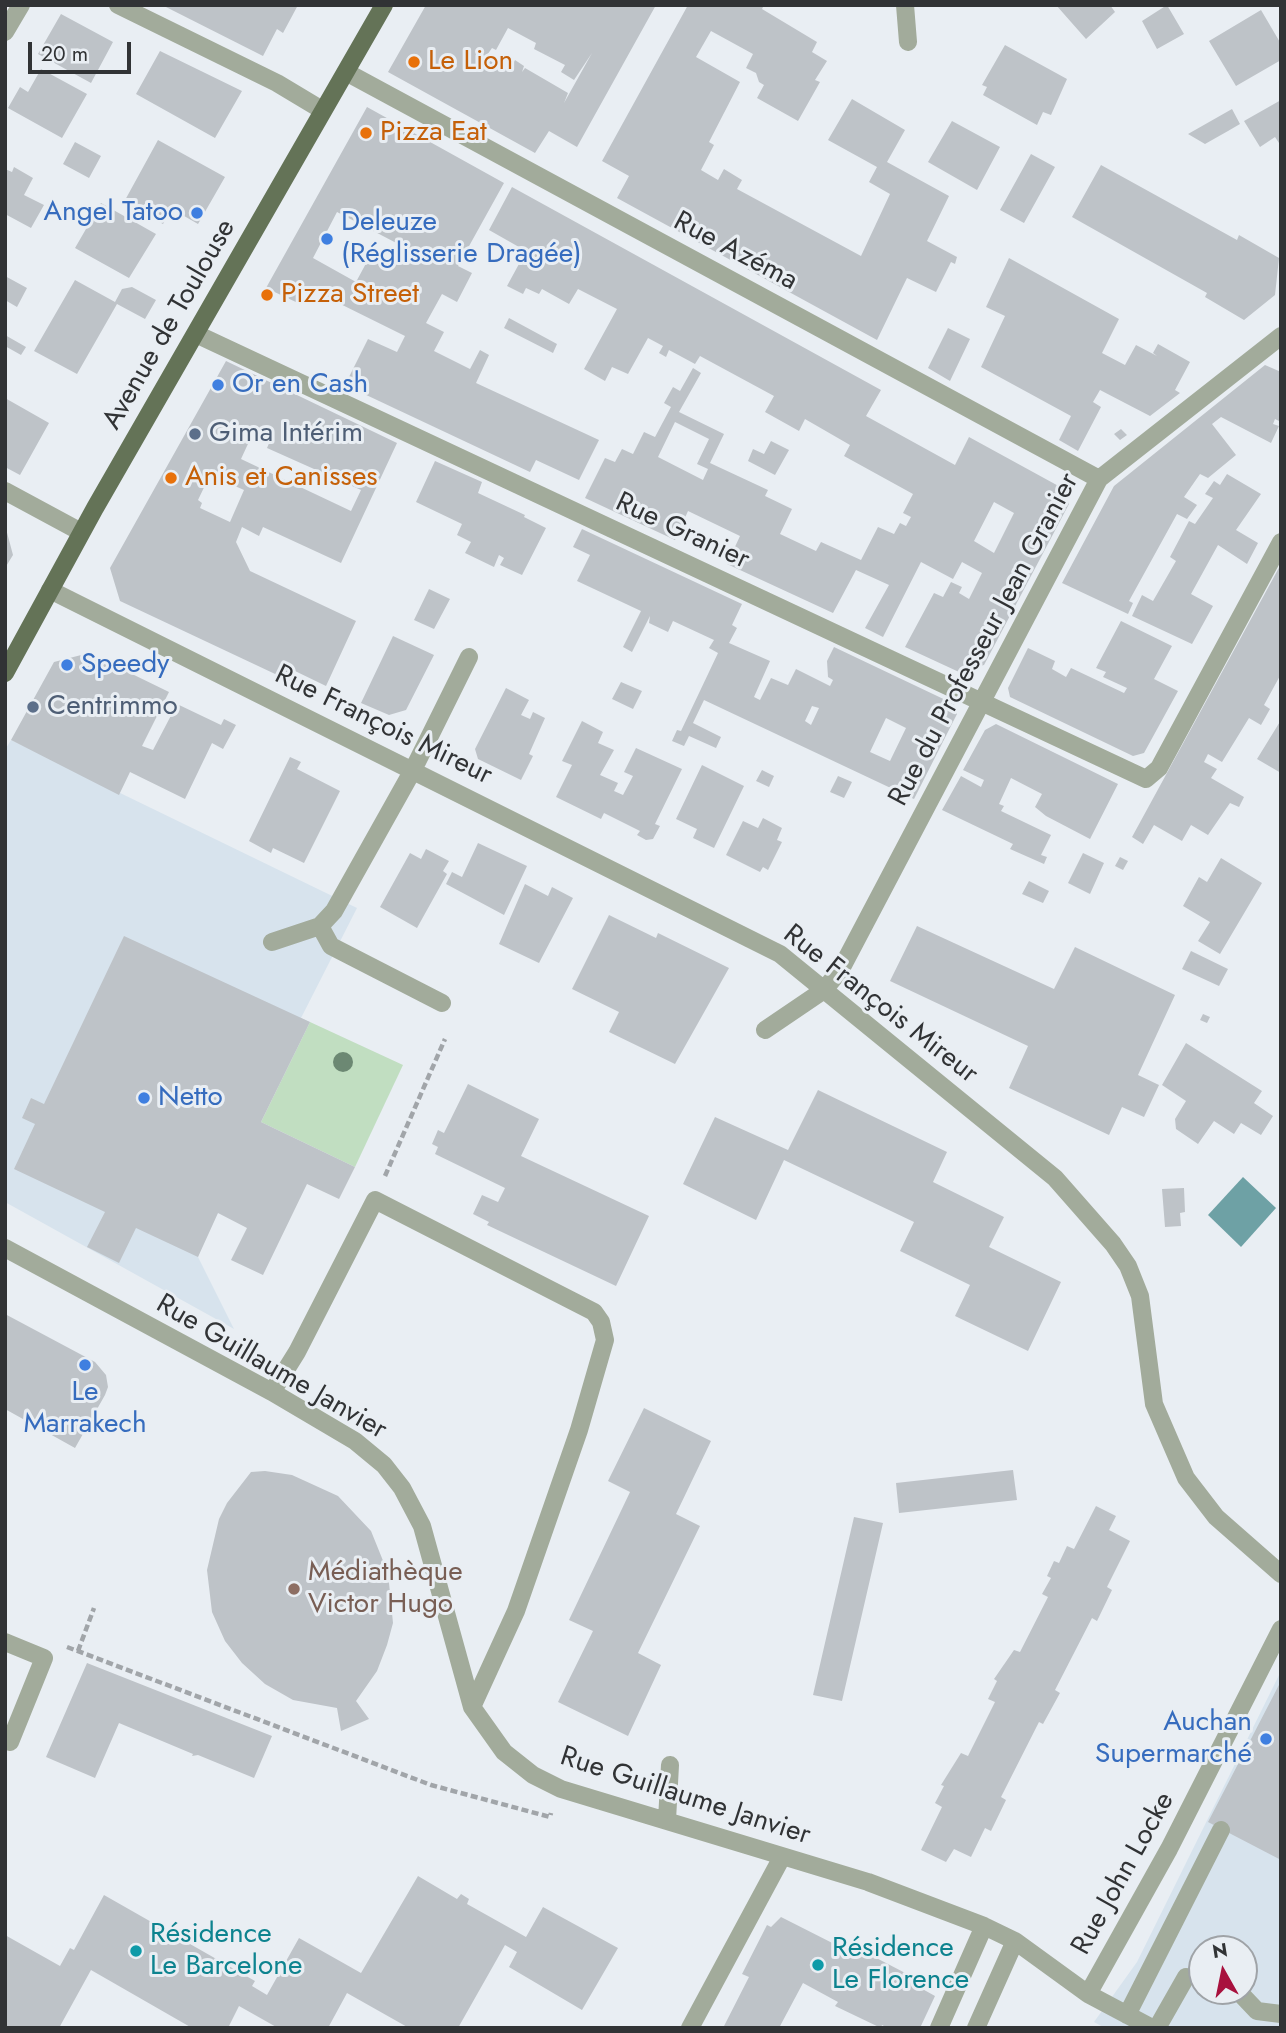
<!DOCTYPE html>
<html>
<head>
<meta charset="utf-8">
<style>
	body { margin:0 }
	#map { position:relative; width:1286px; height:2033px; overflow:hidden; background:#e9eef3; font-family:Jost,sans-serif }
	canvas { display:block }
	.frame { position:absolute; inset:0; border:7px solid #313335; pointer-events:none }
	.north { position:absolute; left:1188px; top:1935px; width:70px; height:70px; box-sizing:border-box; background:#e9eef3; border:2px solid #9fa3a7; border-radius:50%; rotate:351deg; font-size:19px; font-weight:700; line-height:28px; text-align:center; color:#313335 }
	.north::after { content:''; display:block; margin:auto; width:24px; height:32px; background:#a8113e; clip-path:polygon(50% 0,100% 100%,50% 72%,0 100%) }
	.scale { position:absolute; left:28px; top:42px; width:103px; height:32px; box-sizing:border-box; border:4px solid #313335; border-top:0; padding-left:9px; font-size:21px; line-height:24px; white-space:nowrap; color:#313335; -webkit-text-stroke:5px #e9eef3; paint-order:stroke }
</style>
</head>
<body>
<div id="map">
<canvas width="1286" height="2033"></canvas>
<div class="frame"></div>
<div class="north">N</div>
<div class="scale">20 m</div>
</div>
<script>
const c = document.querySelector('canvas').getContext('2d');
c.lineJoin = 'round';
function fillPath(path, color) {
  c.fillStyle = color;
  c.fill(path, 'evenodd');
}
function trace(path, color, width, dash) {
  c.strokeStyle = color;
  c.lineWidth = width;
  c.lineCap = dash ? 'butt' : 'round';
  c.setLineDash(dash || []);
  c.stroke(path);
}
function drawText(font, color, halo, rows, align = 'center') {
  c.font = font + ' Jost,sans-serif';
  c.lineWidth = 6;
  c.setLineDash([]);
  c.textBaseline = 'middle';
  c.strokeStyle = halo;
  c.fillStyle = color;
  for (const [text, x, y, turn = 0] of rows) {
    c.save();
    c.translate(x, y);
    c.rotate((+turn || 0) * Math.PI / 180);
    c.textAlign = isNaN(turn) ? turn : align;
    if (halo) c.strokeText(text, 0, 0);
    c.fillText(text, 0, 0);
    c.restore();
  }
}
fillPath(new Path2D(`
	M11,740L357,908L301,1018L310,1022L278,1087L241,1069L198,1257L234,1329L5,1202V750Z
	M1281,1671V2028H1105L1094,2022L1137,1962ZM1202,1949H1244V1991H1202Z`), '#d7e3ed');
fillPath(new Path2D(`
	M310,1022L403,1065L355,1167L261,1122Z`), '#c1dec1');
fillPath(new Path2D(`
	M1243,1177L1276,1208L1241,1247L1208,1215Z`), '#6ea1a5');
fillPath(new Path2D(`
	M162,5H298L283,33L277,29L263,56Z
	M426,5H656L577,147L549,131L535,153L388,72ZM508,28L536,43L534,49L565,65L561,72L574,80L592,53L564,103L568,93L525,68L522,72L524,66L515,60L509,71L485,58L492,48L496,50Z
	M688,5H764L762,9L817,42L812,52L827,61L815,80L820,82L798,121L757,98L764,85L759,82L756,73L746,68L753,54L711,31L696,57L740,82L709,142L714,145L701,170L718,180L724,169L742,180L737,189L861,256L890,194L869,182L877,167L828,140L852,99L905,130L887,162L949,196L927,241L957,257L955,264L951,262L936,292L907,278L877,340L617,198L629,176L602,161Z
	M1056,5H1110L1115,12L1086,39Z
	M1167,5L1184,34L1157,49L1142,21Z
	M1261,10L1281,44V60L1236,86L1209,41Z
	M61,14L113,42L91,83L38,54Z
	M1005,45L1067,79L1051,115L1043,112L1037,125L983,95L987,87L982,85Z
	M160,51L242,91L215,138L136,94Z
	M41,69L87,94L62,138L8,108L20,87L28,92Z
	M1281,100V146L1275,137L1260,147L1244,121Z
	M367,107L504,183L458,266L472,273L457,302L442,294L426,323L444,332L434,351L470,369L480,350L489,355L476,383L599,440L579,480L536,460L530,472L345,385L368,339L397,352L405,336L306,287L298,303L266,288ZM337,212L404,247L394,268L370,256L356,282L313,258Z
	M1232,109L1240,124L1228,131L1205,144L1188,134Z
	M952,121L1000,147L977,190L928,162Z
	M158,140L225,177L198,224L172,209L163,224L124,202Z
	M75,142L101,156L89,178L63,164Z
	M1031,154L1055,167L1024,223L1000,210Z
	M1101,165L1237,240L1239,235L1279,258L1275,295L1244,320L1205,297L1207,293L1072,217Z
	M14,167L33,178L24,195L44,205L31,228L5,214V169L12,172Z
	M512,187L881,390L866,416L955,465L969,437L1064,489L1069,504L984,665L959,672L905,647L934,593L943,597L951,582L962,587L959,593L969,599L982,573L962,562L953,579L921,562L883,637L865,628L889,585L856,570L833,613L727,564L740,536L688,511L675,540L585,498L605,458L615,462L622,449L633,454L644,432L655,437L671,407L664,403L673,387L680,391L693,368L701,373L679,412L724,434L710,463L768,490L765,496L792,509L780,534L816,551L821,542L861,560L878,527L894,534L900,523L906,526L911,517L903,513L913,494L844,456L850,445L805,419L799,431L765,412L774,396L700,356L695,364L669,350L666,357L659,353L663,346L648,338L628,374L612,367L605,381L584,369L617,309L578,289L569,304L542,289L539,294L526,288L523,294L507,286L526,251L489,230ZM675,422L709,439L697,464L708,469L703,480L658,457ZM994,502L1014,513L994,553L974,541Z
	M101,203L156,234L129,278L75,248Z
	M1009,258L1119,319L1102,353L1125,365L1136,345L1157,356L1153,353L1158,344L1190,362L1175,390L1180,393L1150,416L1100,390L1093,402L1101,407L1078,451L1059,440L1071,416L981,367L1005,316L986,307Z
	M5,276L27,288L17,307L5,300Z
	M75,280L115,302L122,289L132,287L156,300L145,319L117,304L77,374L34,351Z
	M509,318L557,344L553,353L504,328Z
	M948,328L970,339L950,381L928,368Z
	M5,335L26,347L21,355L5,346Z
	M226,361L397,443L341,563L263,527L259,536L242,527L236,542L250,571L356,621L326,686L295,671L290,681L120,601L110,568ZM253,433L270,441L267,448L361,490L351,511L241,459ZM210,475L244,490L230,522L200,508L202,503L198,500Z
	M1265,365L1281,372V422L1275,419L1273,424L1279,426L1271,443L1221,417L1212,424L1236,455L1208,478L1200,474L1184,497L1197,505L1187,519L1177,514L1129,601L1133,603L1128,614L1062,583L1114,486Z
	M5,398L49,423L20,475L5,467Z
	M1121,429L1127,435L1120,440L1114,434Z
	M771,441L789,450L775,475L748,461L753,449L764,454Z
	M435,461L482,482L478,493L525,515L524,517L546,528L522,575L500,565L504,558L499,555L494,567L465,553L471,542L457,535L462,524L416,502Z
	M1227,474L1261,494L1236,530L1258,543L1247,564L1218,545L1191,594L1213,606L1192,644L1132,616L1142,595L1153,601L1176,561L1170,557L1189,521L1195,524L1213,498L1205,494L1214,481L1220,485Z
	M5,525L13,555L5,568Z
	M582,529L742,604L732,625L737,628L729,643L770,661L754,697L760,700L771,678L788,685L796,669L830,686L833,680L828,677L827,661L834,647L954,704L957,714L914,799L704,700L693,723L721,737L716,748L689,736L684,746L672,741L677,730L681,731L718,653L709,648L714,640L673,621L668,632L649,623L650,616L632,652L623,647L641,611L577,581L590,555L573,547ZM812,706L819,708L811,725L805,721ZM886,718L906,728L890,761L870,752Z
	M1281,564V674L1264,705L1270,709L1261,725L1249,718L1222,762L1208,754L1204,762L1217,769L1211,778L1244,797L1239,807L1230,803L1208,835L1191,825L1182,841L1154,825L1143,844L1132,837Z
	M429,589L450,599L434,629L414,620Z
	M1121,621L1172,646L1154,679L1178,691L1144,753L1133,756L1010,697L1008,688L1028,648L1055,661L1052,669L1066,677L1071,668L1124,693L1127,688L1103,677L1106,672L1096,668Z
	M393,636L434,655L406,710L389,715L361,703Z
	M89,653L169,692L142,746L153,750L177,704L221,725L224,719L236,725L223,749L212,743L185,799L130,772L119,795L11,740L54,662Z
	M621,682L642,691L633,709L612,699Z
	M506,688L529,700L521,715L530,719L533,712L545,718L529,754L533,756L521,780L478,759L475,749Z
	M1281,720V773L1257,759Z
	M582,721L603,732L598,743L614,750L600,775L618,783L614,791L623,795L633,776L624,772L636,748L682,769L655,824L660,826L653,839L646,840L637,835L640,831L604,813L601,819L556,797L572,765L562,761Z
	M996,724L1118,784L1090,839L1046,816L1035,807L1042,794L1011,778L999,804L1004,806L1001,811L1051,835L1041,855L1047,857L1044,864L1010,849L1013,844L942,810L961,776L981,787L984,780L963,770L985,730Z
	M290,757L301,762L297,769L340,791L304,863L273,848L271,853L249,841Z
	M702,765L744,786L714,848L693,838L697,829L676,819Z
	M762,770L774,776L769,787L756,781Z
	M838,776L852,782L844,798L830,792Z
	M763,818L782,828L777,840L782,842L768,870L763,867L760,872L726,855L743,821L758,828Z
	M478,843L527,866L504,915L446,884L452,872L462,877Z
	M426,849L449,861L443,871L447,874L417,928L380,907L410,853L421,859Z
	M1083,853L1104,863L1090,894L1068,883Z
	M1120,857L1128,861L1123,870L1115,866Z
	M1221,858L1262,883L1220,954L1198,941L1210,922L1183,906L1199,877L1207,882Z
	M1029,881L1049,891L1043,903L1022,894Z
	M525,884L548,896L552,887L573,898L539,963L499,944Z
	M609,915L656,938L658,933L729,968L675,1064L609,1032L619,1012L572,989Z
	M917,926L1054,989L1075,947L1175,995L1138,1075L1159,1085L1144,1117L1122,1107L1109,1135L1009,1088L1028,1046L890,981Z
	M124,936L310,1022L261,1122L355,1167L339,1199L307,1184L263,1275L231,1260L247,1228L218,1213L198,1257L136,1228L119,1263L87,1247L105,1212L14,1169L35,1124L22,1118L31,1098L44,1104Z
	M1191,951L1228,969L1219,986L1182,969Z
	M1203,1014L1210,1017L1207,1023L1200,1020Z
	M1186,1043L1262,1091L1254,1103L1273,1116L1261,1135L1241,1123L1234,1134L1214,1121L1198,1144L1176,1129L1175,1119L1186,1101L1162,1085Z
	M468,1084L539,1119L521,1156L649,1216L616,1286L487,1225L489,1222L473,1214L482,1195L498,1202L505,1188L435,1154L438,1147L432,1144L438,1130L444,1133Z
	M818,1090L947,1152L933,1182L1004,1217L989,1247L1061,1282L1028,1351L955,1316L970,1285L900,1251L914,1222L784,1160L756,1220L683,1184L715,1117L788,1150Z
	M1184,1188L1185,1212L1180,1213L1181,1226L1165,1227L1162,1189Z
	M5,1314L95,1362L106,1375L108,1387L105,1395L75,1448L5,1409Z
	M644,1408L711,1441L676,1514L700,1526L638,1653L661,1665L628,1736L558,1702L593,1631L569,1620L630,1492L608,1481Z
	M1013,1470L1017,1500L899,1513L896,1483Z
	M265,1471L292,1475L338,1496L371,1531L388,1573L393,1623L387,1645L377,1671L356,1701L369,1719L341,1731L337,1708L293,1700L265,1684L242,1663L225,1641L212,1612L207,1570L219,1519L227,1503L251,1472Z
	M1096,1506L1116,1516L1109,1530L1130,1541L1107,1587L1112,1590L1097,1621L1092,1618L1055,1690L1060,1693L1043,1724L1039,1722L1001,1797L1006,1800L991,1831L985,1828L971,1857L954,1849L946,1862L921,1850L942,1807L935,1803L944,1786L941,1785L961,1753L968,1756L995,1702L988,1699L997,1681L994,1679L1014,1650L1020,1652L1048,1597L1042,1594L1051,1578L1047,1576L1054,1561L1059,1563L1067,1546L1074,1549Z
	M854,1517L883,1523L842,1701L813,1695Z
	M87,1663L272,1736L254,1778L198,1755L192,1756L193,1754L119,1723L95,1778L46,1757Z
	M1281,1681V1860L1208,1822Z
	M418,1876L457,1899L461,1894L469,1899L467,1904L526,1937L543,1907L618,1948L582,2010L509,1967L517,1952L505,1945L458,2028H409L347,1993L328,2028H278L239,2006L228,2028H192L91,1970L59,2028H5V1935L60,1966L70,1948L74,1950L104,1895L255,1981L252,1986L267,1995L299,1938L361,1973Z
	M781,1917L858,1956L861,1950L911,1976L908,1981L935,1996L920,2028H888L882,2025L881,2028L835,2006L838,2002L803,1983L779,2028H723L749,1977L742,1974L767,1925L771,1927Z`), '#bec3c8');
trace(new Path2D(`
	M385,1176L445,1039
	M67,1647L431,1785L550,1817L551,1813
	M78,1651L94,1608`), '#a1a5a9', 4.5, [7, 3.5]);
trace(new Path2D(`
	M118,5L277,83L322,110
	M905,5L908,42
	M5,32L21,5
	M346,72L1099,479
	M196,334L1146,779L1159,768L1281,542
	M5,491L81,532
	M50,590L780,954L1055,1178L1113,1244L1128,1266L1140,1296L1154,1404L1186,1478L1216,1517L1281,1574
	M320,926L331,946L442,1003
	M272,942L320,926L334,911L413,770L469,657
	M765,1030L824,990L841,969L1099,479L1281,336
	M5,1248L272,1392L355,1441L384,1465L402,1488L422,1526L472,1707L504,1752L533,1775L561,1789L868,1882L984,1926L1015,1941L1088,1994L1152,2028
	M272,1392L297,1352L375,1200L594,1312L601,1322L605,1340L579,1430L516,1611L472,1707
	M5,1642L44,1658L10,1742
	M667,1820L670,1765
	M1238,1991L1257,2011L1281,2014
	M1088,1994L1169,1849L1281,1629
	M1127,2015L1221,1830
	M690,2028L782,1857
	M939,2028L984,1926
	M976,2028L1015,1941
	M1157,2028L1186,1977`), '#a2ab9b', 18);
trace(new Path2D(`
	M5,673L95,508L384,5`), '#647357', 18);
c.fillStyle = '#6c8873';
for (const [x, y] of [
	[343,1062]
]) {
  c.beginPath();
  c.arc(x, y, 10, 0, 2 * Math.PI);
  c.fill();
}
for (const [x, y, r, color] of [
	[414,62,7,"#e8710a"],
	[366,133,7,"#e8710a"],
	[197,213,7,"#3f7fe0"],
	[327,239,7,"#3f7fe0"],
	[267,295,7,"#e8710a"],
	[218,385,7,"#3f7fe0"],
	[195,434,7,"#5c6f8a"],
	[171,478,7,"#e8710a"],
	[67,665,7,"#3f7fe0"],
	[33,707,7,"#5c6f8a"],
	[144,1098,7,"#3f7fe0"],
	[85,1365,7,"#3f7fe0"],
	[294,1589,7,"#8d6e63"],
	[1266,1739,7,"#3f7fe0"],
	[136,1951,7,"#0f9aa8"],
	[818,1965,7,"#0f9aa8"]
]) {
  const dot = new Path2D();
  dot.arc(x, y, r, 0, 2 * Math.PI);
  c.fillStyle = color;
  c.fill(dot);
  trace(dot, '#e9eef3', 2.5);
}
drawText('28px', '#c56008', '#e9eef3', [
	["Le Lion",428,62],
	["Pizza Eat",380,133],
	["Pizza Street",281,295],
	["Anis et Canisses",185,478]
], 'left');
drawText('28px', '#366cbe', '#e9eef3', [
	["Angel Tatoo",183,213,"right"],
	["Deleuze",341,223],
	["(Réglisserie Dragée)",341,255],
	["Or en Cash",232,385],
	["Speedy",81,665],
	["Netto",158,1098],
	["Le",85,1393,"center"],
	["Marrakech",85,1425,"center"],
	["Auchan",1252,1723,"right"],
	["Supermarché",1252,1755,"right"]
], 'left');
drawText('28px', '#313335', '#e9eef3', [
	["Rue Azéma",735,252,28],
	["Avenue de Toulouse",170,325,-60],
	["Rue Granier",682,532,25],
	["Rue du Professeur Jean Granier",985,640,-62],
	["Rue François Mireur",383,726,26],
	["Rue François Mireur",880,1005,38],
	["Rue Guillaume Janvier",271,1368,30],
	["Rue Guillaume Janvier",685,1797,18],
	["Rue John Locke",1124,1874,-61]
]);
drawText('28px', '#4e5e75', '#e9eef3', [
	["Gima Intérim",209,434],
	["Centrimmo",47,707]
], 'left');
drawText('28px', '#785e54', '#e9eef3', [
	["Médiathèque",308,1573],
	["Victor Hugo",308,1605]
], 'left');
drawText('28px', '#0d838f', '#e9eef3', [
	["Résidence",150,1935],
	["Le Barcelone",150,1967],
	["Résidence",832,1949],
	["Le Florence",832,1981]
], 'left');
</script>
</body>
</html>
